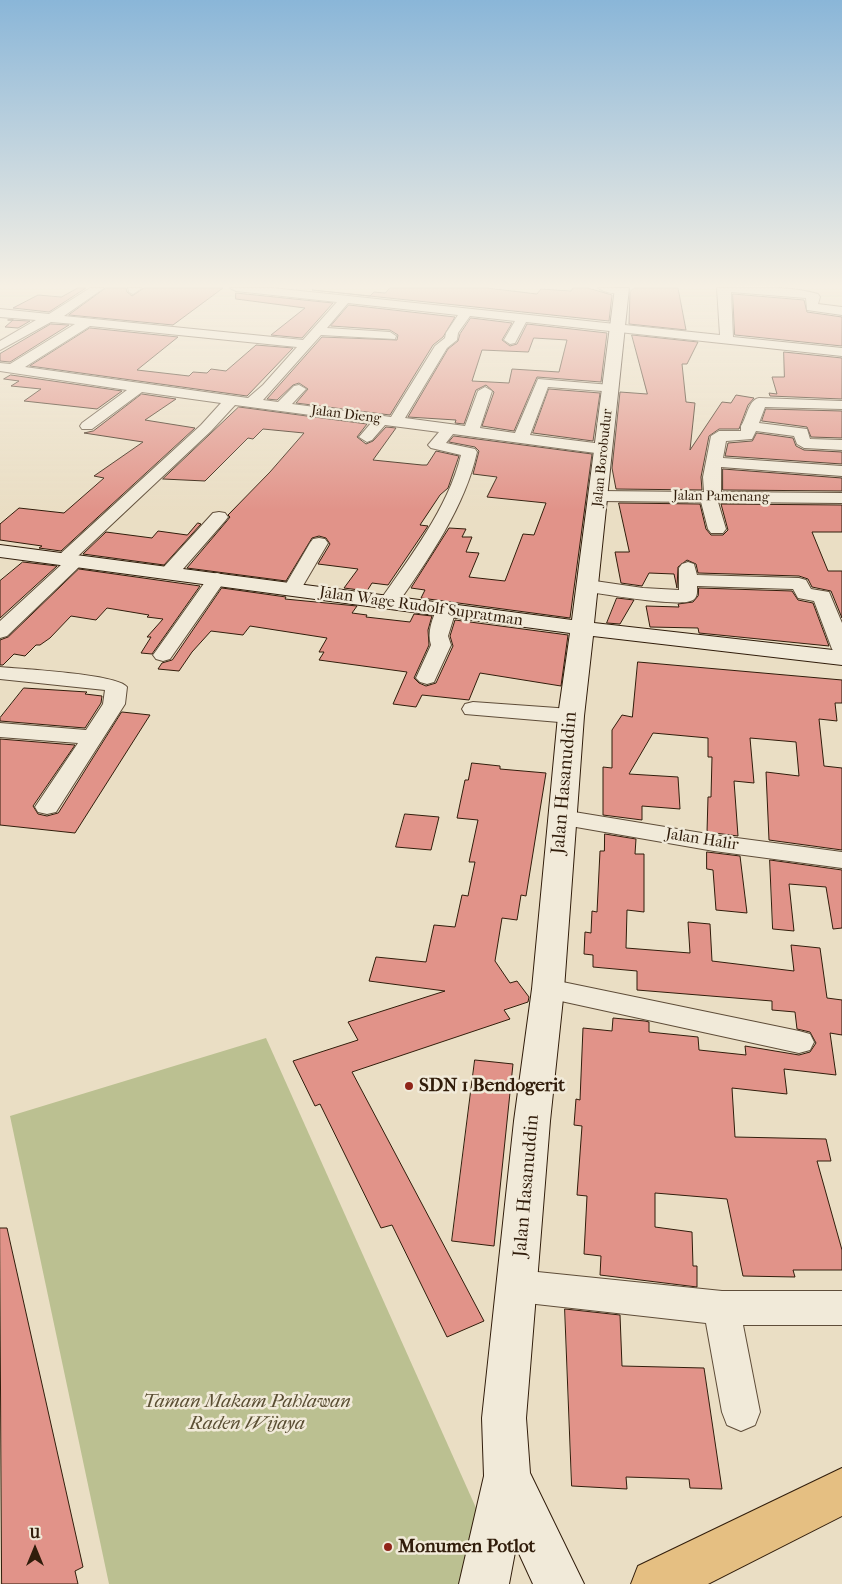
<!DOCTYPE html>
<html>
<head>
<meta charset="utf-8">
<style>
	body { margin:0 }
	#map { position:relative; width:842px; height:1584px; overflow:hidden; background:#eadec4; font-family:"IM FELL French Canon",serif }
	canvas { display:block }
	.north { position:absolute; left:10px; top:1524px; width:50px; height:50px; -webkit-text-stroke:4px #f1ead9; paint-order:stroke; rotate:0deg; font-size:14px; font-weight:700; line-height:20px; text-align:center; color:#311d0b }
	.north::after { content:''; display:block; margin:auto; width:18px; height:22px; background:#311d0b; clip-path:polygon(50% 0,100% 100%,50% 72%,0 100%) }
</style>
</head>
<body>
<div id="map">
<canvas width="842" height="1584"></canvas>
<div class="north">U</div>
</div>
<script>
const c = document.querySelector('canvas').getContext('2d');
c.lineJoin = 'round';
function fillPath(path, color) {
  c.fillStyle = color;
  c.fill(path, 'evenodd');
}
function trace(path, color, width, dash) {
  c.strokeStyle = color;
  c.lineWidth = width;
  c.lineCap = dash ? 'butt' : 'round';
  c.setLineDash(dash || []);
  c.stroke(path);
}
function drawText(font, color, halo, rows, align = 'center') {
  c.font = font + ' "IM FELL French Canon",serif';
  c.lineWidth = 5;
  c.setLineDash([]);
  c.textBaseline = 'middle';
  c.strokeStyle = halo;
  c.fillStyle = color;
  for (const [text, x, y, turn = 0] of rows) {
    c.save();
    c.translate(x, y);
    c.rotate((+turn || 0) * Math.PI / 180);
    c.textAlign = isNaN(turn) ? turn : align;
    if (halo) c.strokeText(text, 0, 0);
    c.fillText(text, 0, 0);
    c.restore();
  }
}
fillPath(new Path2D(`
	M266,1038L510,1584H109L10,1116Z`), '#bbc091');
const building = new Path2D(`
	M78,288H86L49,312L13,308L38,295L61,297Z
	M106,288H126L127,292L132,296L144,288H223L173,325L69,315Z
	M390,288H487L537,294L541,289L571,291L573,288H588L612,295L609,321L312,290L370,296L374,292L385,293Z
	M634,288H678L686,330L629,324L630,292Z
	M236,293L333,303L302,338L271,335L305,308L236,299Z
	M733,294L804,300L807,312L842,317V346L735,335Z
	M349,305L455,317L443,337L433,345L390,415L296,403L308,389L299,383L293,385L277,400L267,399L322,337L397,340L398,335L390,330L331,326Z
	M471,318L512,323L502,340L510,346L517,344L527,324L607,333L601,382L537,377L514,431L482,426L494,392L486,385L476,390L464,424L455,423L456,420L408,417L448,349L458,341L460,334ZM534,338L567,340L559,372L512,369L509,383L472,381L482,350L528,352Z
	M8,320L30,321L18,328L5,327L13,320Z
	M51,324L69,325L10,362L0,361V354Z
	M90,328L178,337L137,370L189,376L193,372L207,373L211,369L226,371L256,345L293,348L247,396L30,366Z
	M632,335L698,342L687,364H682L686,402L695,403L690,450L722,402L731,403L736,395L754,398L748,405L739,429H719L709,436L701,477L702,490L616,489L612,468L620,392L647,394Z
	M784,352L842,358V399L770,396L769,393L777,394L772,377H784Z
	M11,375L122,391L97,409L24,401L41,389L11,386L19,381L4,379Z
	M549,389L600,393L593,441L533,433Z
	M142,394L176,399L145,420L195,428L61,551L39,548L42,546L0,540V524L19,508L64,513L104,478L94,476L143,442L84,433L93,431Z
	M239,407L367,424L357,437L366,444L373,441L386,427L396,428L373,460L422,465H427L436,451L459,456L448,488L440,495L420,525L428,526L388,585L372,583L367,591L344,588L358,569L318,564L330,544L326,538L319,536L312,538L286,581L187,568L226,522L230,517L228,515L270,472L304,433L263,429L253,439L248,438L205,481L163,479Z
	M766,409L842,411V438L811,437L807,427L762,421Z
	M757,433L793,438L796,446L804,450L842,452V464L725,456L728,443L752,441Z
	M454,436L592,454L570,618L421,598L425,590L411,588L449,528L466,529L462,537H472L466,552L479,553L469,577L505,581L523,534L534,535L546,503L487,497L497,477L473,474L479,451L475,447L449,442Z
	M723,469L842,478V491L723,490Z
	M619,503L700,504L706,529L711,535H723L728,530L721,504L842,505V532H812L828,571H842V618L831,591L812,587L808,579L799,576L698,573L696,564L687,560L678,567L677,588L674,574L649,573L642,586L621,583L615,552H629Z
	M198,523L201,524L164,565L83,554L106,532L152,538L158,531L187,535Z
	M23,562L57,566L0,618V581Z
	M79,569L200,586L152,654L141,653L151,637H147L163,619L147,617L149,615L107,608L96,620L71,616L50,638L40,645H36L25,656L14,654L3,665H0V640L8,637Z
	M222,588L286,597L285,599L357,606L352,613L367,615L366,617L410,622L414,614L432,616L428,630L429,645L414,678L419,683L426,686L436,683L453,646L450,636L455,620L568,635L561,686L480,673L469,700L422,695L416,707L393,704L407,672L319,660L324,652H319L327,638L250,626L243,635L211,631L192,652L179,671L158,669L162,663L172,660Z
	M699,588L792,591L798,600L813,603L829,646L699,633L698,628L650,627L646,606L679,607L678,604L693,602L698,596Z
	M617,598L634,600L620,624L607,623Z
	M638,662L842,680V703H835L837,721L819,719L824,766L842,768V850L769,840L766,772L799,776L796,742L750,738L754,783L734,781L738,836L707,832L708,797H711L712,757H708V738L653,733L629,774L678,777L680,809L642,806V820L603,815V767L612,768V730L622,715L632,717Z
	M24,688L87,692L85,694L102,696L101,703L85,728L0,721V718Z
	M122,712L150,715L75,833L0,825V739L75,745L33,806L38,814L47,816L58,813Z
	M472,763L500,766V769L546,773L526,896L521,895L517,920L502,918L495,961L510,983L517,981L529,997L528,1002L504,1010L510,1019L352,1072L484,1321L447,1337L392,1225L381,1228L320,1104L315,1106L293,1061L358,1040L348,1022L445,991L369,981L376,957L426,962L434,925L455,927L462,895L468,896L475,862H469L478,820L457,818L465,780H468Z
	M405,814L439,817L431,850L396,847Z
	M605,834L636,839L635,854H644V912L627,910L626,948L690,953L688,922L710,924L712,961L794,971L791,945L820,948L827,998L842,1000V1035L830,1033L836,1075L784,1069L787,1094L732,1088L735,1137L826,1139L831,1161H817L842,1250V1270H793L795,1277L743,1276L727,1199L655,1193V1227L692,1232L693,1266H697V1287L600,1275L601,1256L584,1254L587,1196L577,1195L582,1126L574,1125L576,1099L580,1100L583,1028L612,1031L613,1018L645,1021L649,1022V1032L698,1037L699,1050L746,1055L745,1046L799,1055L810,1052L816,1043L810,1032L797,1029L795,1012L772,1010V1001L637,990V971L593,967V955L584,954L585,932L591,933L592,911L597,912L600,851H604Z
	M707,852L740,856L747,913L716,910L713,870L707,869Z
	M770,860L842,870V928L833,929L826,887L789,884L794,931L773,929Z
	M475,1060L513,1064L494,1246L452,1241Z
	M0,1228H7L83,1567L75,1571L78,1584H2Z
	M565,1309L620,1315L622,1366L704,1368L722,1489L690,1488L689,1479L626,1477L627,1489L572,1486Z`);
fillPath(building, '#e19389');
trace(building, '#311d0b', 1);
const street = new Path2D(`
	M90,288H104L64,316L303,340L337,302L236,291L230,288H272L720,335L717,288C750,288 786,285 818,294L820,297L818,304L842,307V315L807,310L806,298L731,292L733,337L842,348V356L526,322L515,343L510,344L504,340L515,321L470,316L458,333L457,340L447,348L405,418L465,426L478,391L485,387L492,391L480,428L515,433L538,379L611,385L616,386L618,389L616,392L548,387L530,435L603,444L611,449L603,454L453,434L446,443L475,449L477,452C465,507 428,560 396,606H382L379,602C410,557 448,508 461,455L431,448L428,445L439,432L385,425L372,440L367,442L359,437L371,423L235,405L211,431L78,556L84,561L81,565L7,636L0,638V621L62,564L56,559L59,555L201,425L221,403L142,392L92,429H82L80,426L82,423L127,390L0,371V363L10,364L75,324L51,322L0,350V341L36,320L0,317V309L49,314ZM348,303L458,315L446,333L445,338L435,346L391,417L292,404L306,389L299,385L294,386L278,402L263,400L321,335L395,339L396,336L390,332L327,328ZM90,326L297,347L263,385L248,398L25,367Z
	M128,288H142L133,294L129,292Z
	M598,288H627L628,290C621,296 605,293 598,288Z
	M759,398L842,401V409L765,407L759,423L807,429L810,439L842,440V450L804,448L797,444L794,436L756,431L752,439L726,441L723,458L842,466V476L721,467V492L842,493V503L718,502L726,529L723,533H711L708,529L701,502L599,501L593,500L591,496L593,492L599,491L704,492L703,477L711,436L719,431H741V426C747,418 748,400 759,398Z
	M219,512L225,513L228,517L225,521L176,577H162L160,573L162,569L213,513Z
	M319,538L325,539L328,543L301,589L299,593H285L283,589L310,543L313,539Z
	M688,562L694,564L697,575L799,578L806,580L811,589L829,592L842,623V655L835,653L832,649L814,601L798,598L793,589L697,586C697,591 698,597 693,600C680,608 606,594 588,592L581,590L579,586L581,582L588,580L643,588L679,590V568L682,564Z
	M217,573L224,575L226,579L170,659L163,661L156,659L153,655L156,651L210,575Z
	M446,604L453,606L456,610L448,636L451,645L434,682L427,684L420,682L416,678L431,645C427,633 432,617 439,606Z
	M0,667C21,669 118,674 127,687L125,704L56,812L47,814L38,812L35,807L78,743L0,737V723L86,730L103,704L105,690L0,679Z
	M473,702L571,709L579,711L582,716L579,721L571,723L465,714L462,709L465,704Z
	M562,810L714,835L842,852V868L714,851L553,823L550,818L553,813Z
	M548,979L799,1031L810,1034L814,1042L810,1050L799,1053L538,996L534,989L538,982Z
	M518,1270L722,1291H842V1325H743L760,1412L755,1425L741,1431L727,1425L722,1412L706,1323L518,1302L505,1297L500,1286L505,1275Z`);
const secondary = new Path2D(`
	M615,288H629L594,623L842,651V665L593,636L584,716L564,989L550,1121L526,1418L530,1473L584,1584H533L516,1547L509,1584H459L484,1476L482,1418L514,1121L532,989L558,716L570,633L0,557V545L572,620Z`);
const primary = new Path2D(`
	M842,1468V1516L708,1584H631L638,1566Z`);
trace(street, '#5f4d39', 2);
trace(secondary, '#311d0b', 2);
trace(primary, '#311d0b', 2);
fillPath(street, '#f1ead9');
fillPath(secondary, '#f1ead9');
fillPath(primary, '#e5bf82');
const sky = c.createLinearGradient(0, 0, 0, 510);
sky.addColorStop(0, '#8ab6d8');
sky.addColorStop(0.56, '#f6f0e4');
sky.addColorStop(1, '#f6f0e400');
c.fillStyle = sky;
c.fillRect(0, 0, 842, 510);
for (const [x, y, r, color] of [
	[409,1086,5,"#8f2418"],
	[388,1547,5,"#8f2418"]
]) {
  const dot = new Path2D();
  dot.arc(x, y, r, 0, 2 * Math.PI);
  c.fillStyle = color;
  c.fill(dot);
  trace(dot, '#f1ead9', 2);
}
drawText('14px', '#311d0b', '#f1ead9', [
	["Jalan Dieng",346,415,7],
	["Jalan Borobudur",603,458,-84],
	["Jalan Pamenang",721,497,1]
]);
drawText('16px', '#311d0b', '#f1ead9', [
	["Jalan Wage Rudolf Supratman",421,607,8],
	["Jalan Halir",702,840,9]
]);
drawText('19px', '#311d0b', '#f1ead9', [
	["Jalan Hasanuddin",565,783,-85],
	["Jalan Hasanuddin",527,1186,-85]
]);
drawText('bold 19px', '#311d0b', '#f1ead9', [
	["SDN 1 Bendogerit",419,1086],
	["Monumen Potlot",398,1547]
], 'left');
drawText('italic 19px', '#5a4e33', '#f1ead9', [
	["Taman Makam Pahlawan",247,1402],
	["Raden Wijaya",247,1424]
]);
</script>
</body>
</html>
